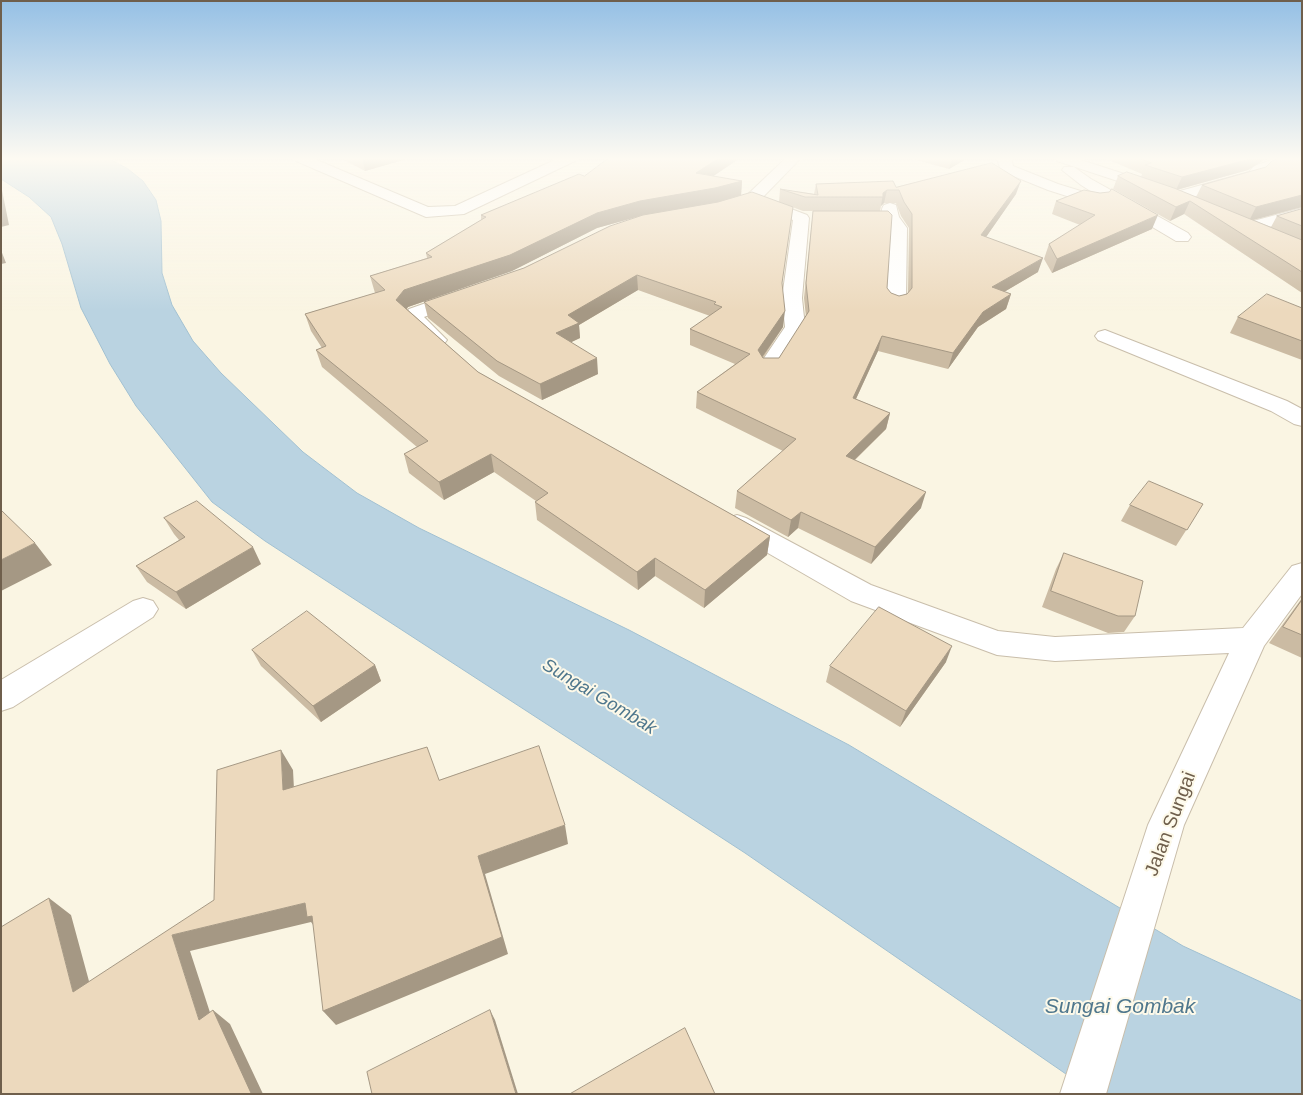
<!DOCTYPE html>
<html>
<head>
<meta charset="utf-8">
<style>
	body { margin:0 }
	#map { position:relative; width:1303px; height:1095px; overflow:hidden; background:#faf5e3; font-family:Helvetica,sans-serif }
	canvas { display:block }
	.frame { position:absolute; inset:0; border:2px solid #6f5f4c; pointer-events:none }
</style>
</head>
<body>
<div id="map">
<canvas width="1303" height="1095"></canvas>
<div class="frame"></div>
</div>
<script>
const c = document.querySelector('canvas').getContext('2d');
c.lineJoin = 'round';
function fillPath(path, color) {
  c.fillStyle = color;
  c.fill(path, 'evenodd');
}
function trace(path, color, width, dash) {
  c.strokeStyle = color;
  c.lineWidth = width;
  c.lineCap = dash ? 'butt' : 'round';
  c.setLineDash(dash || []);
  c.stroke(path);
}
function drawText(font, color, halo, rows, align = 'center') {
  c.font = font + ' Helvetica,sans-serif';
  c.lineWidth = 4;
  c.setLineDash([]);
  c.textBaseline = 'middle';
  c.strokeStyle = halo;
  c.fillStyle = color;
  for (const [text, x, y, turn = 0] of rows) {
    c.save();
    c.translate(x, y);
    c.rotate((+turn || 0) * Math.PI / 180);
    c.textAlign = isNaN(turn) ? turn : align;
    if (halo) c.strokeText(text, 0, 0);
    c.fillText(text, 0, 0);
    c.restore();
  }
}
const water = new Path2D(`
	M1,158H108L128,169L143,181L156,200L161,221L162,273L172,305L193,341L221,373L303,452L357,493L419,528L629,630L849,745L1183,946L1302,1001V1094H1095L745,853L265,541L212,502L136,406L110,364L81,308L62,244L51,217L29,197L1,179Z`);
fillPath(water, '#bad3e1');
trace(water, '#a1c0d1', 1);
const minor = new Path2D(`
	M294,158H312L428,207L455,206L559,158H577L575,161L464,214L426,217L296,161Z
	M786,158H801L762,198L807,215L809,218L802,298L805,327L777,372L769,373L761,372L758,367L785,327L782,298L793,220L752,204L724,212L718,210L716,207L718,204L746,196Z
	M997,158H1011L1013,166L1058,184L1100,197L1081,185L1062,170L1064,167H1074L1091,179L1188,233L1191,237L1188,241H1176L1105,199L1106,201L1104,204L1098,206L1048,190L1001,171Z
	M1055,158H1075L1158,185L1161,188L1158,191H1148L1057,161Z
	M1277,158H1297L1295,161L1264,172L1259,178L1175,202L1169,200L1167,197L1169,194L1249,172L1254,166Z
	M890,203L896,205L899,217L907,228L906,303L903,307L896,309L889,307L886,303L891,228C885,221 878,213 884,205Z
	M1302,208V218L1248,233L1242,232L1240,228L1242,224Z
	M460,291L467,293L470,297L467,301L424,317L447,340L444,344C428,348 411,330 402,317L409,309Z
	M1105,330L1287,401L1302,409V426L1294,424L1271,411L1098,340L1095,336L1098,332Z
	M737,515L746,518L871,585L998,631L1055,637L1243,628L1292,566L1302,563V594L1264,646L1184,825L1106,1094H1060L1148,825L1229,653L1055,661L997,655L851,601L728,530L724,524L728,518Z
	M143,598L153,601L158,609L153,617L13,707L1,711V680L133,601Z`);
trace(minor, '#c9beab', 2);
fillPath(minor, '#fff');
fillPath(new Path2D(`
	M340,158H410L365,171Z
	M740,158L713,176L742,181L741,196L782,284L783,327L763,358H779L806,317L804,298L813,211H803L779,202L780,189L814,194L816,184L896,187L1016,194L986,237L1038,272L1004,292L1011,294L1006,309L978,327L948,369L878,351L856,399L890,413L886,429L855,460L921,508L871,564L798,528L788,537L735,508L737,491L783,451L696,408L697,392L735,364L690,345V329L710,316L638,290L579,325L580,338L571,342L598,374L542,400L499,376L428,318L424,302L524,268L637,217L597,228L512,271L408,307L407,309L478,372L770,536L767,555L704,608L655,576L638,590L537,520L535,502L536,501L494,472L444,500L409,473L404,454L417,447L322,367L316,350L322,348L311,331L305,314L375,293L370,276L427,258L426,253L481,220V215L584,176ZM884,203H896L901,216L909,228L908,293L907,294L899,296L891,293L887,288L880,211L881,206Z
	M909,158H968L949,169Z
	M1104,158H1273L1264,160L1248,170L1177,190L1196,197L1202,185L1302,158V207L1253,220L1271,227L1277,216L1302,209V293L1184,214L1170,221L1113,189L1118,176L1141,177L1142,174Z
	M1056,201L1152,229L1052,273L1044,259L1049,244L1080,225L1052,214Z
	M1302,308V360L1230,333L1238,317Z
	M1203,504L1176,546L1121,521L1130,505Z
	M164,518L261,564L186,609L147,582L136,566L179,540L174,534Z
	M1064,553L1135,616L1124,632L1108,633L1042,607L1056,569Z
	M1302,598V658L1269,643Z
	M252,650L375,665L381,681L321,722L261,666Z
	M946,662L900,727L826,682L830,666Z`), '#cbbba3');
fillPath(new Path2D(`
	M362,158H410L365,171Z
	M719,158H740L696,188V173Z
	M952,158H968L949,169Z
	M1254,158H1273L1264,160L1248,170L1176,190L1182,177Z
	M742,181L741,196L715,203L640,216L597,228L512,271L408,307L400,317L396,300L404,290L597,213L640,201Z
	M1021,181L1016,194L977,250L981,235Z
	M1,185L9,225L1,227Z
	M887,190L884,203L881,206L883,193Z
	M1302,195V207L1249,221L1256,207Z
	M1190,201L1184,214L1170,221L1176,207Z
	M1158,215L1152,229L1052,273L1057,259Z
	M1,250L6,263L1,264Z
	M1043,258L1038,272L987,302L992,287Z
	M637,275L638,290L579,325L580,338L557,349L556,333L568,315Z
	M1011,294L1006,309L978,327L948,369L953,353L983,312Z
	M785,311L783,327L756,366L758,350Z
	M882,336L878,351L849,414L853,398Z
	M597,358L598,374L542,400L540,384Z
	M890,413L886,429L842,472L846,456Z
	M491,454L494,472L444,500L439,482Z
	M926,492L921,508L871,564L875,547Z
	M801,512L798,528L788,537L791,520Z
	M770,536L767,555L704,608L705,590Z
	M35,543L52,565L1,591V560Z
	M253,547L261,564L186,609L176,592Z
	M655,558V576L638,590L637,572Z
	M952,646L946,662L900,727L906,711Z
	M375,665L381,681L321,722L313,706Z
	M281,750L293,770L295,809L283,790Z
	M565,825L568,844L485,874L508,954L336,1025L323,1011L478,856Z
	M49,898L71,915L96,1007L73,992Z
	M305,903L318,920L320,934L311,922L190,951L217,1034L199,1020L172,935Z
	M213,1010L230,1024L263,1094H250Z
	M490,1010L495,1020L518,1094H516Z`), '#a59884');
const building = new Path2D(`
	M609,158H719L696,173L742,181L715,188L640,201L597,213L510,255L404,290L396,300L478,372L770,536L705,590L655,558L637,572L535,502L548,493L491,454L439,482L404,454L428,441L316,350L326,346L305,314L385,290L370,276L432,257L426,253L486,217L481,215L579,174L584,176Z
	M1138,158H1254L1182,177L1145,165L1151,163Z
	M1281,158H1302V195L1256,207L1202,185L1266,167L1272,161Z
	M992,163L1021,181L981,235L1043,258L992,287L1011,294L983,312L953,353L882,336L853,398L890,413L846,456L926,492L875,547L801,512L791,520L737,491L796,439L697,392L750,354L690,329L722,307L714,304L716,302L637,275L568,315L579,323L556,333L597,358L540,384L497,361L424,302L524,268L610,226L643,215L718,202L752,192L793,207L782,283L785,311L758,350L763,358H779L809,311L806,283L813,211H888L892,215L887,288L891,293L899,296L907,294L912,288V214L904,202L899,190H887L883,193V197H805L780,189L818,195L816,184L893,181L896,187Z
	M1127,172L1174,188L1302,240V272L1190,201L1176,207L1118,176Z
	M1112,189L1158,215L1057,259L1049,244L1095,215L1056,201L1084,190L1100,193L1109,192Z
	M1302,209V226L1277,216Z
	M1267,294L1302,308V341L1238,317Z
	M1149,481L1203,504L1187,530L1130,505Z
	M197,501L253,547L176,592L136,566L185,537L164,518Z
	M1,510L35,543L1,560Z
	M1064,553L1143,581L1135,616H1118L1051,591Z
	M1302,600V635L1283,627Z
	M879,607L952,646L906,711L830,666Z
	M307,611L375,665L313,706L252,650Z
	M539,746L565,825L478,856L502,937L323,1011L312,916L307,917L305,903L172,935L199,1020L213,1010L251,1093L250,1094H1V927L49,898L73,992L214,900L217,770L281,750L283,790L427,747L439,780Z
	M490,1010L516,1094H372L367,1072Z
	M685,1028L715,1094H570Z`);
fillPath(building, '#ecd9bd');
trace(building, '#a59884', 1);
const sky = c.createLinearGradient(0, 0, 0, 311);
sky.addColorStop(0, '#95c0e5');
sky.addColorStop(0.51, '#fdfaf2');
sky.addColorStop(1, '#fdfaf200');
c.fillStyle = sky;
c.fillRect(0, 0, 1303, 311);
drawText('italic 18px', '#4f778d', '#fdf9e9', [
	["Sungai Gombak",599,697,31]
]);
drawText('19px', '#6f5f4c', '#fdf9e9', [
	["Jalan Sungai",1171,824,-69]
]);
drawText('italic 21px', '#4f778d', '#fdf9e9', [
	["Sungai Gombak",1120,1007]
]);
</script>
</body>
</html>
